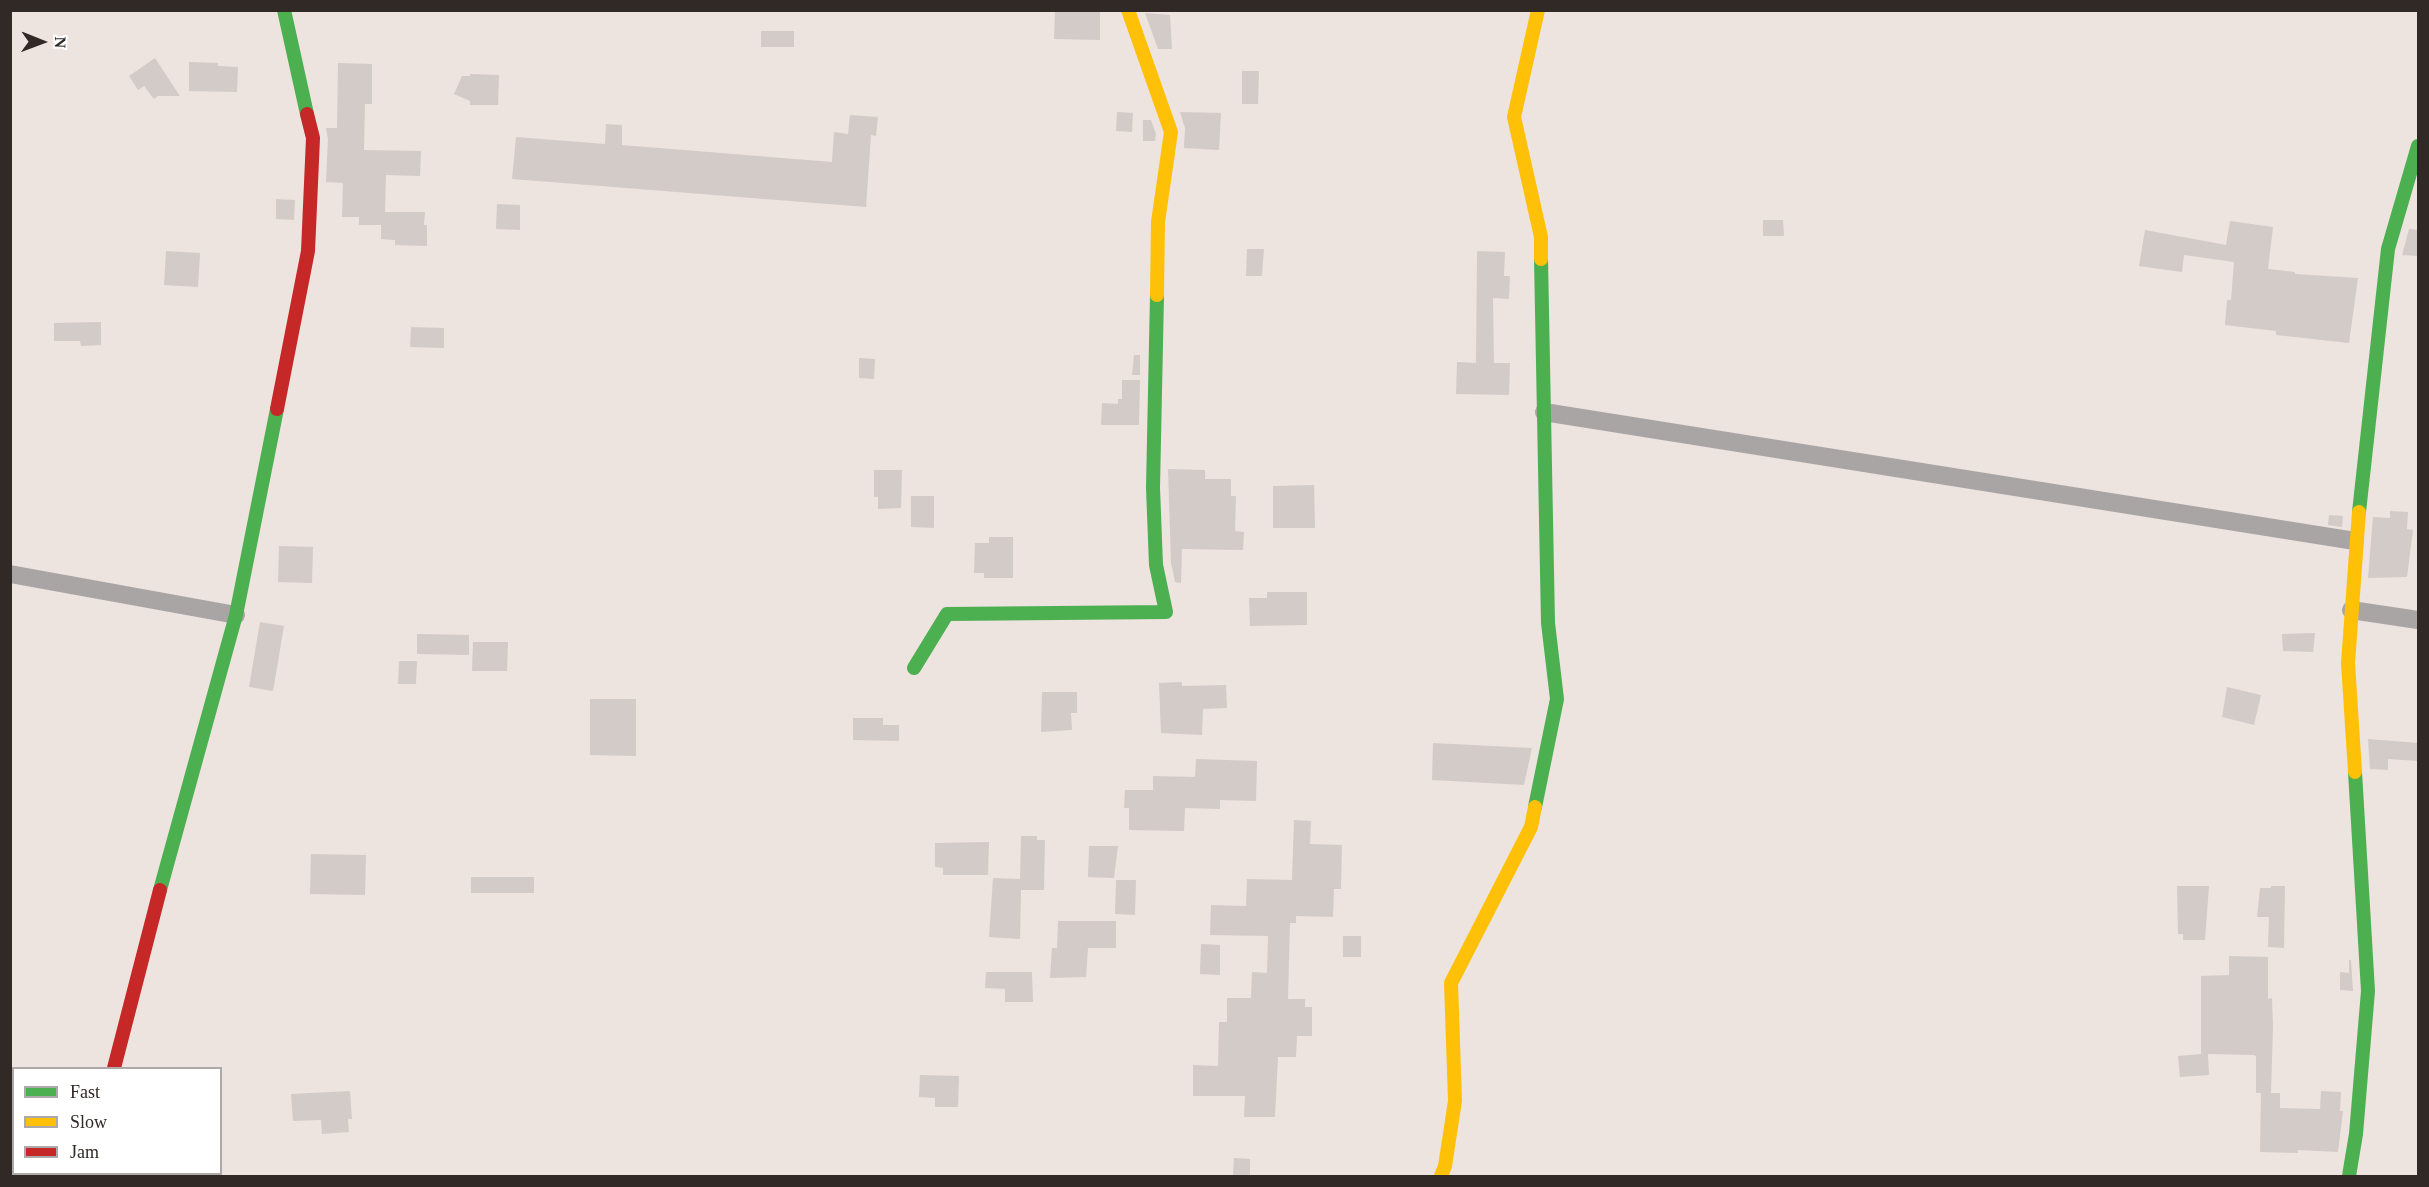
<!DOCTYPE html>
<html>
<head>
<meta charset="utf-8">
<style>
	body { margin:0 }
	#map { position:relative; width:2429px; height:1187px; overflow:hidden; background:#ede3df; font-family:Georgia,serif }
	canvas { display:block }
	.frame { position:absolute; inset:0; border:12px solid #302926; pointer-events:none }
	.legend { position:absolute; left:12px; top:1067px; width:210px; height:108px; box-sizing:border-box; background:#fff; border:2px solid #aca9a8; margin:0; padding:8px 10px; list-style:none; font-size:18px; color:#302926 }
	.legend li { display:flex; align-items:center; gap:12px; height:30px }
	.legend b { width:30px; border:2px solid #aca9a8 }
	.north { position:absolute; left:12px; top:12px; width:60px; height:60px; -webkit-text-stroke:4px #fff; paint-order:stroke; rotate:91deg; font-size:16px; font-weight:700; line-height:24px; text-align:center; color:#302926 }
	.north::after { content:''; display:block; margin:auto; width:21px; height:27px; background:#302926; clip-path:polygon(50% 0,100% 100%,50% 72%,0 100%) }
</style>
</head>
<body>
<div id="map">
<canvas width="2429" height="1187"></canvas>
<div class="frame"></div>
<ul class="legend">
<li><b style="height:8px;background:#4caf50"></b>Fast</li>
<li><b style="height:8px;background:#ffc107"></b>Slow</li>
<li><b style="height:8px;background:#c62828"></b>Jam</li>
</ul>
<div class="north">N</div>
</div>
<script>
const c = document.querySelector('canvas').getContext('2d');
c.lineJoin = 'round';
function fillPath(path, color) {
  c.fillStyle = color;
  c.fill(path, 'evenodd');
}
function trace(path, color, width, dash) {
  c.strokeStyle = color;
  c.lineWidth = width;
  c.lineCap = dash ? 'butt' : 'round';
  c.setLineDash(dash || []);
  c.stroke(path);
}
fillPath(new Path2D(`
	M1055,10H1100V40L1054,39Z
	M1145,13L1170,15L1172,49H1158Z
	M761,31H794V47H761Z
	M155,58L170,81L180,96H158L154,99L144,86L138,90L129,76Z
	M189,62L218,63V66L238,67L237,92L189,91Z
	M338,63L372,64V104H365L364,150L421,151L420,176L386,175L385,212H425L424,225H427V246L395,245V240L381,239V225H359V217H342L343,183L326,182L328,139L326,128H337Z
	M1242,71H1259L1258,104H1242Z
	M470,74L499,75L498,105H470V101L454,94L462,76H470Z
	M1117,112L1133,113L1132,132L1116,131Z
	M1180,112L1221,113L1219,150L1184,148L1185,128Z
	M850,115L878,117L876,136L871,135L866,207L512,179L516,137L605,144L606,124L622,125V145L832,162L834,132L848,134Z
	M1143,120H1151L1156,134L1155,141H1143Z
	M276,199L295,200L294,220L276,219Z
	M497,204L520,205V230L496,229Z
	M1763,220H1783L1784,236H1763Z
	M2230,221L2273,227L2268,269L2295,272V274L2358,278L2349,343L2276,335V331L2225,325L2227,300H2231L2234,262L2184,255L2182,272L2139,266L2145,230L2226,245Z
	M2409,229L2418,230V256L2402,255Z
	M1247,249H1264L1262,276H1246Z
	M166,251L200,253L198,287L164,285Z
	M1477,251L1505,252L1504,276H1510L1509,299L1493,298L1494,363H1510L1509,395L1456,394L1457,362L1476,363Z
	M101,322V345L81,346L80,341H54V323Z
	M411,327L444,328V348L410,347Z
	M1134,355H1140V375H1132Z
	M859,358L875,359L874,379L859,378Z
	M1122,380H1140L1139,425H1101L1102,403L1118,404V399H1122Z
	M1168,469L1205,470V479H1231V496H1236L1235,531L1244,532L1243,550L1182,549L1181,583L1175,582L1171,563Z
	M874,470H902L901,508L878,509V497H874Z
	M1314,485L1315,528H1273V486Z
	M911,496H934V528L911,527Z
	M2390,511L2408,512L2407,529L2413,530L2407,577L2368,578L2373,517L2390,518Z
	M2329,515L2343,516L2342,527L2328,525Z
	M989,537H1013V578H984V573H974L975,543H989Z
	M279,546L313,547L312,583L278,582Z
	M1267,592H1307V625L1250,626L1249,598H1267Z
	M260,622L284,626L273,691L249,687Z
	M2315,633L2313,652L2283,651L2282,634Z
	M417,634L469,635V655L417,654Z
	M473,642H508L507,671H472Z
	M399,661H417L416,684H398Z
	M1182,682V686L1226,685L1227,708L1203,709L1202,735L1161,733L1159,683Z
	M2227,687L2261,695L2254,725L2222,717Z
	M1042,692H1077V713H1071L1072,730L1041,732Z
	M590,699H636V756L590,755Z
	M853,718H883V725H899V741L853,740Z
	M2368,739L2418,743V761L2388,759V770L2370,769Z
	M1433,743L1532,748L1524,785L1432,780Z
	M1196,759L1257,761L1256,801L1220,800V809L1185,808L1184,831L1129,830V808H1124L1125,790H1153V776L1195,777Z
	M1294,820L1311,821L1310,844L1342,845L1341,889H1334L1333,917L1296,916V923H1290L1288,999H1305V1007H1312V1036H1297L1296,1057H1278L1275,1117H1244L1245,1096H1193V1065L1218,1066L1219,1022H1227V998H1251L1252,972L1267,973L1268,936L1210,935L1211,905L1246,906L1247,879L1292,880Z
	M1021,836H1037V840H1045L1044,890H1021L1020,939L989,937L993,878L1020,879Z
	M989,842L988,875H943V868L935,867V843Z
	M1089,846H1118L1114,878L1088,877Z
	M311,854L366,855L365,895L310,894Z
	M471,877H534V893H471Z
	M1116,880H1136L1135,915L1115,914Z
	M2177,886H2209L2205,940H2183V934H2178Z
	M2271,886H2285L2284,948L2268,947L2269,917H2257L2260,888H2271Z
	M1058,921H1116V948H1088L1086,977L1050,978L1052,948H1057Z
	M1343,936H1361V957H1343Z
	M1201,944L1220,945V975L1200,974Z
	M2229,956L2268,957V999L2272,998L2273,1027L2271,1093H2280V1108L2320,1109L2321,1091L2341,1092L2340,1111H2343L2338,1152L2298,1150V1153L2260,1152L2261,1093H2256V1056L2254,1055L2208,1054L2209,1075L2180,1077L2178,1056L2201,1054V976L2229,975Z
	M2349,960H2351L2353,991L2340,990V972L2349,973Z
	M986,972H1032L1033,1002H1005V989L985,988Z
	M920,1075L959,1076L958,1107H935V1098L919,1097Z
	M350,1091L352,1119H348L349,1132L322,1134L321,1120L293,1121L291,1094Z
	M1234,1158L1250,1159V1176H1233Z`), '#d3cbc8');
trace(new Path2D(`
	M1544,412L2355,541
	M10,574L236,615
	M2351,610L2418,620
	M87,1176L88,1174`), '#a9a5a4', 18);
trace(new Path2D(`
	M284,10L307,114
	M2359,512L2388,249L2418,146
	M914,668L947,614L1166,612L1156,565L1153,488L1157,295
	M1535,807L1557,699L1548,623L1541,259
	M160,890L236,615L277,409
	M2349,1176L2356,1134L2368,991L2355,772`), '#4caf50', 14);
trace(new Path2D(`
	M1128,10L1171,132L1158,222L1157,295
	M1538,10L1514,117L1541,237V259
	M2355,772L2348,663L2359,512
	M1441,1176L1445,1166L1455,1101L1451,983L1531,827L1535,807`), '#ffc107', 14);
trace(new Path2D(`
	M277,409L308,251L313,138L307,114
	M114,1068L160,890`), '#c62828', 14);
</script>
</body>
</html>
